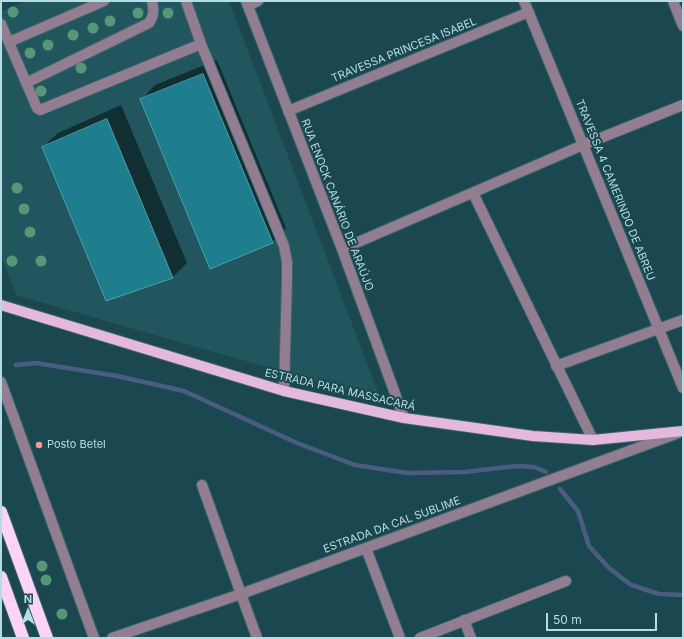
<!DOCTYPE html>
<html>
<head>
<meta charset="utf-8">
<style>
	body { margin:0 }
	#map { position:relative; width:684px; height:639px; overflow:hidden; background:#1b4850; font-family:Inter,sans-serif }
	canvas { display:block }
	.frame { position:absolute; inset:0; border:2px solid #b6dde4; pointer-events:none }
	.north { position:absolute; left:8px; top:591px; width:40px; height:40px; -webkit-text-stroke:3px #1b4850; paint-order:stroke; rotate:0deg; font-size:11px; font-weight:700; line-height:16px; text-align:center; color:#b6dde4 }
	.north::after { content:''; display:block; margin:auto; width:14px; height:18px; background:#b6dde4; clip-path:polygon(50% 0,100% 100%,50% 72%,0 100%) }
	.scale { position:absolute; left:546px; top:613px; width:111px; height:18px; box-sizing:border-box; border:2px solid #b6dde4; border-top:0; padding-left:5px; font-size:12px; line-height:14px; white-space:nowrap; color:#b6dde4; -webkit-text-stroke:3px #1b4850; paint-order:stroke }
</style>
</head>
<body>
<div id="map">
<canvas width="684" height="639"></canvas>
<div class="frame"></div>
<div class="north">N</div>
<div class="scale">50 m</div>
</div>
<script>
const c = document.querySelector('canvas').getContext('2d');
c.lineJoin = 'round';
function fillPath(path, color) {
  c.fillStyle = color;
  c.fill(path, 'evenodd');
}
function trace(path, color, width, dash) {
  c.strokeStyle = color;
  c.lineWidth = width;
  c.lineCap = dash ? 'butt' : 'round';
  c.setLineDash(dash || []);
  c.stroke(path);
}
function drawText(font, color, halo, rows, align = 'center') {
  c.font = font + ' Inter,sans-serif';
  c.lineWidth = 4;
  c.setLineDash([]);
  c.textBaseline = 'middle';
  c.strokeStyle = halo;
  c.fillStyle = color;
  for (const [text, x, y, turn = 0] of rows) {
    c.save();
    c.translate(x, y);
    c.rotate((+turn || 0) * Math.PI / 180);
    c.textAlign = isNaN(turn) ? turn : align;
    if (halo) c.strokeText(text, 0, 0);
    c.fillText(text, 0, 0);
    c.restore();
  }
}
fillPath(new Path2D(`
	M27,1H229L381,400L16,295L1,256V11Z`), '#21565f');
fillPath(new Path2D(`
	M217,60L286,228L272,242L141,100L155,85Z
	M121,105L187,263L173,277L43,147L58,133Z`), '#0007');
trace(new Path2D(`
	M16,365L36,363L117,376L184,391L297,443L355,465L407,473L465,472L516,466L534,467L546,472
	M560,489L578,511L589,546L609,568L631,585L659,594L683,595`), '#4a5d80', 4.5);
const building = new Path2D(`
	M203,74L273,243L210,269L140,99Z
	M107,119L173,278L106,301L42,147Z`);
fillPath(building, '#1e7e8d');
trace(building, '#4ba0ae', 1);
const minor = new Path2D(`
	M186,1L201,44L284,246L287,262V279L284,391
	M246,1L342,249L404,418
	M524,1L683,388
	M673,1L683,26
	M248,5L258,1
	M1,24L37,108L40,110L201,44
	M9,42L104,1
	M26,83L149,23C154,16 154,10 152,1
	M288,111L529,12
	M473,193L593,440
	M342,249L583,145L683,105
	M556,366L683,320
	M1,382L94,638
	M202,485L241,594L257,638
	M366,548L400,638
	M464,620L471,638
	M112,638L241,594L678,433
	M420,638L566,581`);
const major = new Path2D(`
	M1,305L284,391L404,418L533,436L593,440L683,431`);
const highway = new Path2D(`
	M1,512L47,638
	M1,577L23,638`);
trace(minor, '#3a666e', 12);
trace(major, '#3a666e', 12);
trace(highway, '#3a666e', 14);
trace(minor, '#937d90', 10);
trace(major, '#e4b8df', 10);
trace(highway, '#fed3f8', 12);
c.fillStyle = '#579778';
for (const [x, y] of [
	[13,12],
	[138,13],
	[168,13],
	[110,21],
	[93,28],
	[73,35],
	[48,45],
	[30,53],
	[81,68],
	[41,91],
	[17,188],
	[24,209],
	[30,232],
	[12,261],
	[41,261],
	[42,566],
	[46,580],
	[62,614]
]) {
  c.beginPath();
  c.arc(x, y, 5.5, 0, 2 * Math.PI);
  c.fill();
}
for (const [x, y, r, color] of [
	[39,445,4,"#f59d8e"]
]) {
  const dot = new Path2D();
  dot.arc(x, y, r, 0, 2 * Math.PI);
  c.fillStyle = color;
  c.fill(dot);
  trace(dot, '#1b4850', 1.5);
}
drawText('11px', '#b6dde4', '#1b4850', [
	["TRAVESSA PRINCESA ISABEL",404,50,-22],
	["TRAVESSA 4 CAMERINDO DE ABREU",615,190,68],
	["RUA ENOCK CANÁRIO DE ARAÚJO",337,205,69],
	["ESTRADA PARA MASSACARÁ",340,390,13],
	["ESTRADA DA CAL SUBLIME",392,525,-20]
]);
drawText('11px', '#b6dde4', '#1b4850', [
	["Posto Betel",47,445]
], 'left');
</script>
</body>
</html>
